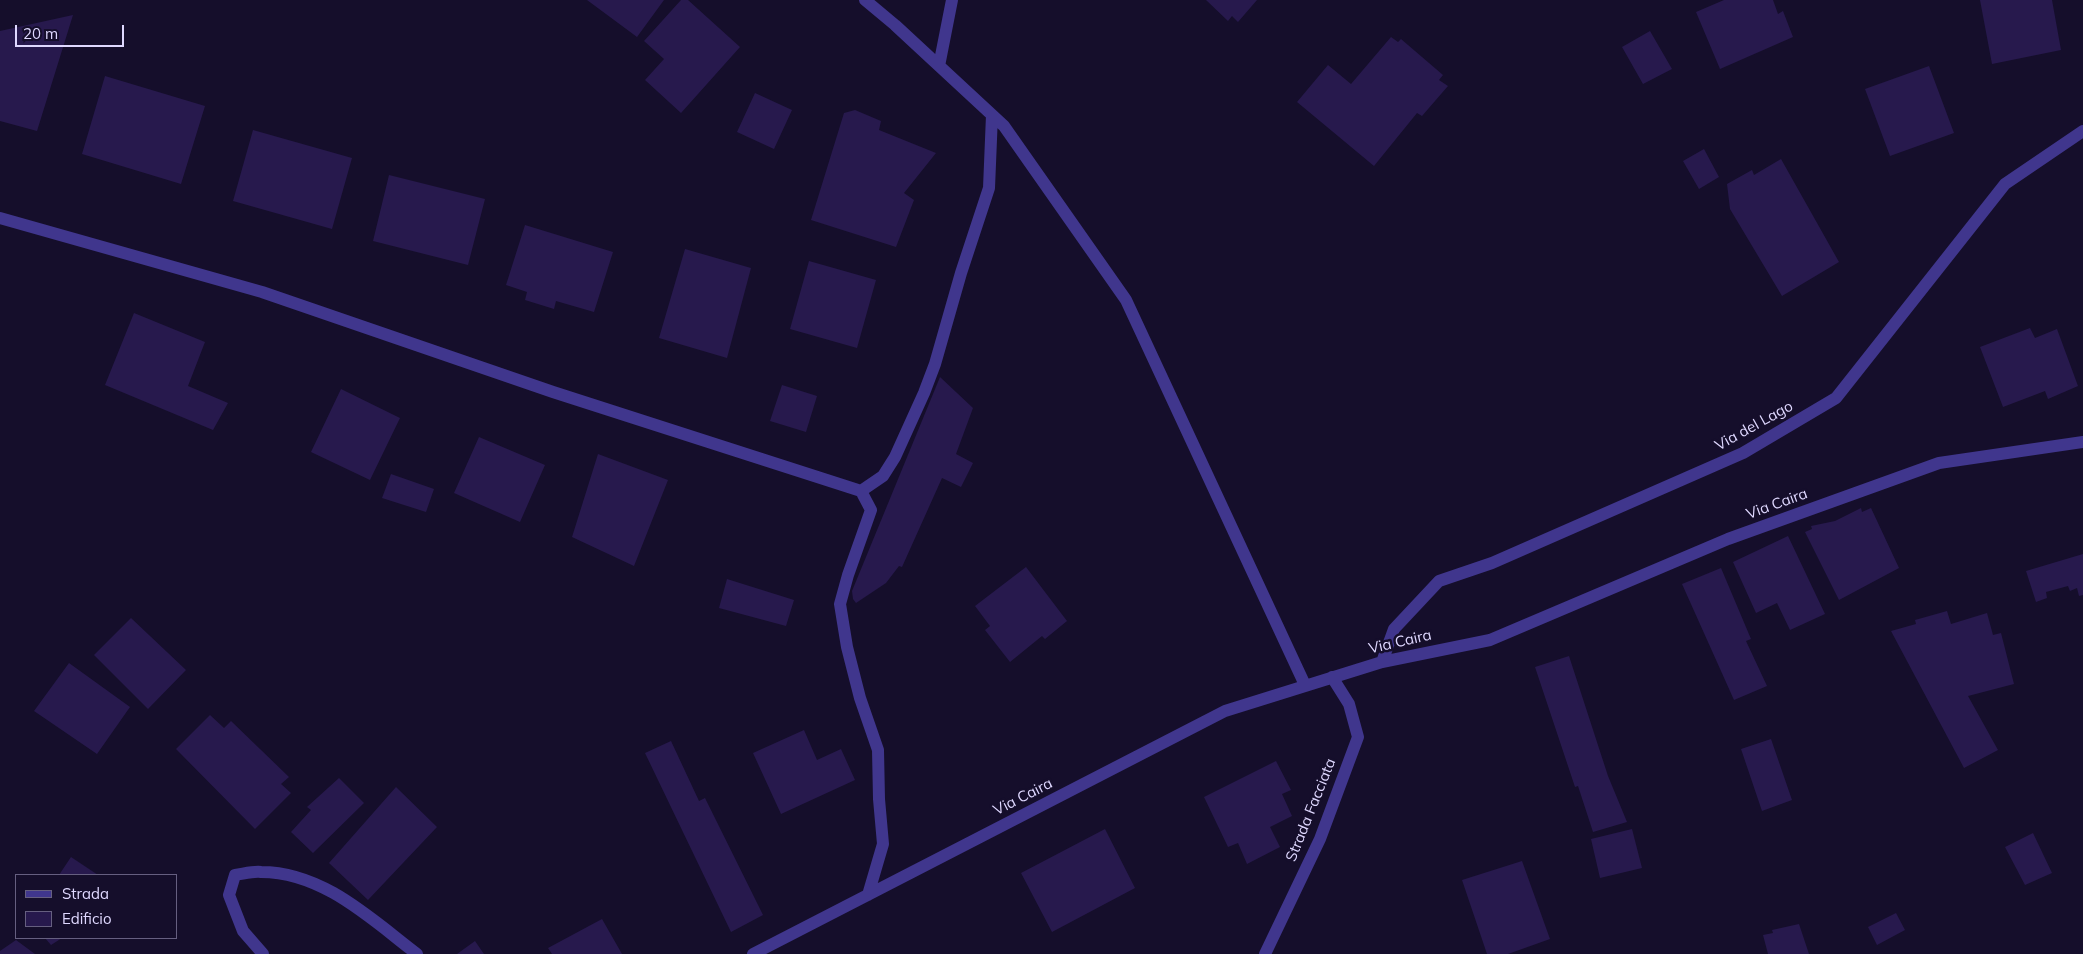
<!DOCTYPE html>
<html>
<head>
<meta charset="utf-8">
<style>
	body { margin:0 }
	#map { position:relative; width:2083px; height:954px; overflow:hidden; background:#150e2b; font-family:Mulish,sans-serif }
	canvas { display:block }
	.legend { position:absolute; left:15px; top:874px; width:162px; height:65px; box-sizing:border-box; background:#150e2b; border:1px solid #665f80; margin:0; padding:6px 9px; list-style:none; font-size:15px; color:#dfd8ff }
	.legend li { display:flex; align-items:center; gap:10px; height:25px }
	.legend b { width:25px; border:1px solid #665f80 }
	.scale { position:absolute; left:15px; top:25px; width:109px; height:22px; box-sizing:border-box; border:2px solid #dfd8ff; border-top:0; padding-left:6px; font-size:15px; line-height:18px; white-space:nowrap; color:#dfd8ff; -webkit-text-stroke:4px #150e2b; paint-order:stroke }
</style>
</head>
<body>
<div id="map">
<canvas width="2083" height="954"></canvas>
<ul class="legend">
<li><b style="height:6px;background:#40368d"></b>Strada</li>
<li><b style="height:14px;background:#27194d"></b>Edificio</li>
</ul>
<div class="scale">20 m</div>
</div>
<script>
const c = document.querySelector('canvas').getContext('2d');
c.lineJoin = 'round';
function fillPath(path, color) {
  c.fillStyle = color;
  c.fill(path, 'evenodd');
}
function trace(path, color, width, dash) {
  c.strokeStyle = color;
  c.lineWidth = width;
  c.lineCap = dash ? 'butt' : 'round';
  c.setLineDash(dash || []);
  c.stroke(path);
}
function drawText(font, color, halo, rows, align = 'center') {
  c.font = font + ' Mulish,sans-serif';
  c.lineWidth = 5;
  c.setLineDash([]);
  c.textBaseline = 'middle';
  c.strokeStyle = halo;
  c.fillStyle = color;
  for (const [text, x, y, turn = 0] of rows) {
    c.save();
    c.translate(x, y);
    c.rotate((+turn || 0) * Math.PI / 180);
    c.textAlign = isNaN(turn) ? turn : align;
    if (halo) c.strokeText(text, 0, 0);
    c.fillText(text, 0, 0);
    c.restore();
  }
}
fillPath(new Path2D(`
	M587,0H664L637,37Z
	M681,0H688L740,47L681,113L645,80L664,59L644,41Z
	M1206,0H1257L1238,22L1232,16L1228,21Z
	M1724,0H1773L1778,14L1783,11L1793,37L1720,69L1696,12Z
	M1980,0H2052L2061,50L1992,64Z
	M73,15L37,131L0,121V31Z
	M1650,31L1672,69L1643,84L1622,47Z
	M1391,37L1398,42L1401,39L1443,75L1439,80L1448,86L1422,116L1417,113L1374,166L1297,102L1328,65L1351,84Z
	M1929,66L1954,133L1890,156L1865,89Z
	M105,76L205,106L181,184L82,154Z
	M755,93L792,110L774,149L737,132Z
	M855,110L881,121L879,130L936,153L904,193L914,200L896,247L811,220L844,113Z
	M253,130L352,158L332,229L233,201Z
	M1704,149L1719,177L1699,189L1683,161Z
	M1781,159L1839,262L1782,296L1730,209L1727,184L1752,170L1754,175Z
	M389,175L485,199L468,265L373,241Z
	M525,225L613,252L594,312L556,301L554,309L525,300L527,292L506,285Z
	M685,249L751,268L727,358L659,338Z
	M809,261L876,280L857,348L790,329Z
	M134,313L205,342L188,386L228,403L213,430L105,385Z
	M2030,328L2035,338L2057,329L2078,386L2048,399L2045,391L2003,407L1980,347Z
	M940,377L973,408L956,454L973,463L961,487L942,478L902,567L899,566L886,583L856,603L853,599L852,591Z
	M782,385L817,396L806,432L770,421Z
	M341,389L400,418L370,480L311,452Z
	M479,437L545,465L520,522L454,493Z
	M598,454L668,480L634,566L572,537Z
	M391,474L434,489L426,512L382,498Z
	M1861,508L1862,512L1871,508L1899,568L1839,600L1805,532L1812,529L1811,526L1835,521Z
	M1788,536L1825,614L1790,630L1777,603L1756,613L1733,562Z
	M2083,554V595L2079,596L2077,588L2070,591L2068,586L2046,592L2047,598L2036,602L2026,571Z
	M1026,567L1067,621L1045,639L1042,636L1010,662L985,630L990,626L975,606Z
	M1721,568L1751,639L1746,641L1767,686L1734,700L1682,584Z
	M727,579L794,600L786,626L719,608Z
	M1947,611L1951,624L1987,613L1993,635L2001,633L2014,684L1968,696L1998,750L1964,768L1891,631L1916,624L1915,620Z
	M131,618L186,670L148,709L94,655Z
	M1569,656L1608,776L1627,822L1593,832L1578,786L1575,787L1535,667Z
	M69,663L130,707L97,754L34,711Z
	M210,715L224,728L231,721L289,777L281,784L291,793L255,829L176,749Z
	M804,730L817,760L841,749L855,780L781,814L753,753Z
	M1771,739L1792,800L1762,811L1741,749Z
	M671,741L699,801L705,798L763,915L731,932L645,753Z
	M1276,761L1291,790L1282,794L1292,816L1270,827L1280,847L1247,864L1238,843L1228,847L1204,797Z
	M339,778L364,803L313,853L291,832L311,810L307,807Z
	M396,787L437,827L368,900L329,863Z
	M1105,829L1135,888L1052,932L1021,873Z
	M1632,829L1642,868L1600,878L1591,839Z
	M2033,833L2052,873L2025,885L2005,847Z
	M71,857L98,875H59Z
	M1522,861L1550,939L1508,954H1487L1462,880Z
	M1896,913L1905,930L1877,945L1868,927Z
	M602,919L622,954H552L548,948Z
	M1799,924L1809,954H1768L1763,935L1773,933L1772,930Z
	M45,938H62L51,945Z
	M16,940L35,954H0V951Z
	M475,941L484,954H457Z`), '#27194d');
trace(new Path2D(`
	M865,0L895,25L1004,126L1126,300L1305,685
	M939,66L952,0
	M0,218L262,292L553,392L861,491L871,510L848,575L840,604L847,647L860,698L878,750L879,799L883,844L868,895
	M861,491L883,476L895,457L924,393L935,364L961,273L989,188L992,115
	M1382,662L1394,629L1439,581L1492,563L1743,453L1836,398L2005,184L2083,131
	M263,954L243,931L229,895L235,875C243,874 253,871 261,872C323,872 371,919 417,954
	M753,954L1225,711L1382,662L1490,640L1728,539L1939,463L2083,442
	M1265,954L1320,839L1358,737L1349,704L1332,677`), '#40368d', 12);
drawText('15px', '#dfd8ff', '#150e2b', [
	["Via del Lago",1754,426,-29],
	["Via Caira",1777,504,-20],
	["Via Caira",1400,642,-13],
	["Via Caira",1023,797,-27],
	["Strada Facciata",1311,810,-68]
]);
</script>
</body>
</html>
